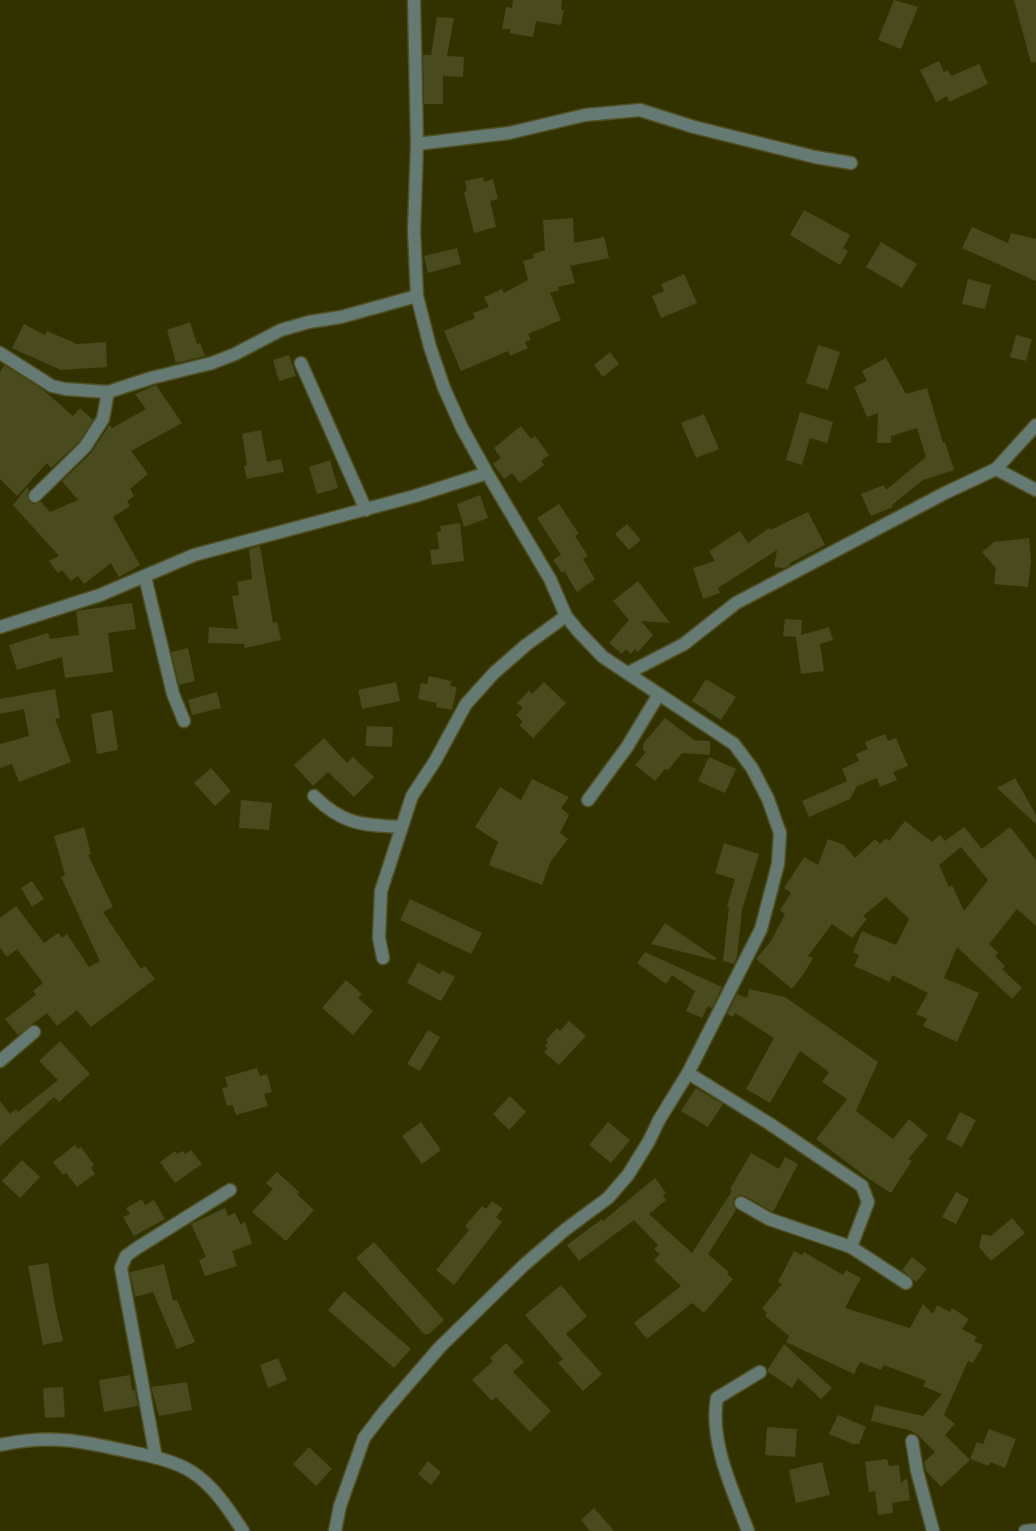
<!DOCTYPE html>
<html>
<head>
<meta charset="utf-8">
<style>
	body { margin:0 }
	canvas { display:block; background:#323201 }
</style>
</head>
<body>
<canvas width="1036" height="1531"></canvas>
<script>
const c = document.querySelector('canvas').getContext('2d');
c.lineJoin = 'round';
function fillPath(path, color) {
  c.fillStyle = color;
  c.fill(path, 'evenodd');
}
function trace(path, color, width, dash) {
  c.strokeStyle = color;
  c.lineWidth = width;
  c.lineCap = dash ? 'butt' : 'round';
  c.setLineDash(dash || []);
  c.stroke(path);
}
fillPath(new Path2D(`
	M513,0H562L561,10H564L561,25L536,21L533,37L510,33V29H502L506,7L512,8Z
	M894,0L918,7L901,49L878,40Z
	M1014,0H1036V62L1031,63Z
	M437,17L454,18L447,56L464,57L463,77L443,76V104H424L423,55H431Z
	M939,61L944,72L948,70L951,76L979,64L988,84L949,102L947,96L936,102L920,70Z
	M483,177L484,182L493,179L498,199L490,201L496,227L474,233L464,192L467,191L465,181Z
	M804,210L850,235L843,248L848,251L840,265L790,235Z
	M573,218L574,243L604,237L609,258L570,266L575,283L558,287L559,290L550,293L561,320L528,334L531,340L525,342L528,348L510,356L508,351L461,371L444,331L475,318L473,313L489,307L484,297L502,289L504,293L528,280L523,261L534,258L533,254L545,250L543,220Z
	M972,227L1008,243L1011,233L1036,239V281L962,248Z
	M881,242L917,264L902,288L866,267Z
	M457,248L461,264L428,273L424,256Z
	M684,274L697,303L661,318L652,296L664,291L661,284Z
	M968,279L991,285L985,309L962,304Z
	M190,322L197,344L200,343L205,356L176,363L167,330Z
	M24,324L45,335L47,331L77,344L106,342L107,367L61,370L12,348Z
	M1016,335L1032,339L1026,361L1010,357Z
	M818,345L840,352L828,390L806,383Z
	M610,352L619,364L603,377L594,365Z
	M289,355L296,376L279,381L273,360Z
	M886,358L906,394L927,388L943,443L945,442L954,470L923,480L892,505L893,507L871,516L861,494L884,485L886,490L926,457L917,428L891,436V443H877L878,413L867,417L854,387L867,381L862,371Z
	M4,365L42,389L73,416L80,408L93,420L79,442L51,468L47,463L17,496L0,479V372Z
	M156,385L182,423L131,451L148,474L130,489L134,496L127,501L130,506L113,517L140,565L119,577L111,563L84,584L78,576L71,581L62,570L58,573L49,561L59,556L13,505L27,487L29,490L27,494L29,501L33,504L41,502L50,512L78,500L62,481L91,453L108,427L110,425L112,428L146,409L135,394Z
	M800,412L833,422L827,443L810,438L802,465L786,460Z
	M704,414L719,449L696,458L681,423Z
	M521,426L531,439L535,436L549,455L541,461L544,465L520,483L512,473L504,479L493,464L501,458L494,448Z
	M261,430L267,462L281,459L284,472L247,479L244,466L247,465L242,434Z
	M330,460L338,488L317,494L309,467Z
	M480,495L488,518L464,527L457,504Z
	M559,504L579,534L575,536L588,556L583,559L595,579L577,592L564,571L562,573L553,560L561,555L537,518Z
	M808,512L825,545L790,563V565L784,568L774,567L777,550L718,588L720,593L703,599L693,568L715,561L709,551L740,531L748,543L769,528L770,530Z
	M460,523L464,561L432,565L430,550L439,549L437,532L441,531L440,526Z
	M627,524L641,540L629,550L615,534Z
	M1029,538L1031,561L1028,587L994,584L996,568L982,552L994,542Z
	M260,546L273,623L277,622L281,640L245,648L244,644L208,643L209,627L238,629L232,596L239,595L237,582L252,579L249,549Z
	M638,581L670,623L641,621L653,635L638,652L635,649L631,654L626,649L622,654L609,643L629,620L613,601Z
	M132,603L136,629L108,633L113,672L65,678L62,657L17,670L9,645L48,633L50,639L79,635L76,611Z
	M785,619L802,620L801,635L829,627L833,640L820,644L824,671L801,674L796,637L783,636Z
	M188,648L195,681L179,685L171,652Z
	M429,676L452,681L450,686L457,687L452,710L436,707L437,703L418,699L421,683L427,684Z
	M706,679L736,697L721,720L692,701Z
	M396,682L400,701L362,709L358,690Z
	M544,682L566,703L533,738L519,725L523,722L516,715L523,708L517,703L529,691L532,694Z
	M55,689L60,718L55,719L71,762L19,782L12,764L0,768V744L29,736L24,709L0,714V699Z
	M217,692L221,708L192,715L188,700Z
	M112,710L118,750L97,754L91,714Z
	M665,718L694,740L710,741V755L682,753L668,770L665,769L655,781L635,765L646,752L643,750V744Z
	M367,726L393,727L392,747L365,746Z
	M885,734L888,741L896,738L908,766L893,772L897,780L880,787L877,778L857,786L850,799L809,817L802,801L847,781L842,769L859,761L856,754L868,749L865,742Z
	M324,738L347,763L353,757L374,777L354,797L328,772L313,786L294,765Z
	M709,757L736,769L725,793L698,781Z
	M211,768L231,791L215,806L194,783Z
	M1015,778L1036,815V824L997,788Z
	M532,779L569,797L561,808L569,815L560,833L568,839L551,861L542,885L489,865L498,842L475,827L500,787L521,800Z
	M241,800L272,803L269,830L239,828Z
	M905,821L932,842L940,835L945,841L964,827L982,849L1010,827L1036,860V926L1017,909L989,944L998,953L995,956L1005,966L1002,969L1022,988L1012,999L957,947L944,978L979,993L957,1042L923,1026L927,1019L916,1014L928,993L892,975L890,982L854,966L859,955L853,952L862,931L896,945L909,919L886,897L863,916L867,919L852,938L832,924L808,956L813,958L805,972L792,989L756,959L771,941L785,914L780,910L791,893L784,888L804,857L818,865L828,839L844,845L855,858L875,839L880,844L886,838L889,841ZM961,847L988,880L964,911L952,885L949,887L939,865Z
	M84,827L91,854L88,855L113,907L103,912L141,969L145,966L155,979L91,1027L77,1010L57,1026L47,1013L18,1035L5,1019L36,995L33,991L43,983L17,949L7,957L0,948V918L16,906L44,943L58,933L62,938L67,934L89,967L100,961L61,877L65,875L54,836Z
	M724,843L759,854L742,910L737,957L734,964L723,961L729,907H727L735,879L715,873Z
	M32,881L44,899L32,907L21,888Z
	M410,899L482,933L471,954L400,920Z
	M665,923L716,958L715,960L651,944Z
	M645,952L722,987L712,1008L708,1006L702,1018L686,1011L695,991L672,975L666,984L637,963Z
	M418,962L440,974L442,970L455,977L441,1001L407,983Z
	M346,980L362,994L358,998L373,1011L353,1035L322,1008Z
	M749,989L785,997L878,1062L856,1111L893,1139L909,1119L928,1135L908,1159L912,1161L891,1193L869,1179L816,1139L847,1099L822,1082L829,1072L800,1051L770,1103L746,1089L774,1038L735,1013L733,1017L727,1014L737,994L747,998Z
	M569,1021L586,1036L559,1065L544,1052L548,1048L545,1046L548,1042L546,1040L557,1028L560,1031Z
	M428,1030L440,1037L420,1071L407,1064Z
	M60,1041L90,1074L59,1102L50,1093L54,1097L0,1146V1101L10,1114L16,1109L18,1112L58,1080L39,1061Z
	M257,1068L260,1076L267,1074L272,1092L264,1094L268,1106L236,1115L233,1105L227,1106L222,1088L228,1087L225,1077Z
	M696,1088L723,1104L708,1127L681,1111Z
	M510,1096L526,1112L509,1130L493,1114Z
	M960,1112L976,1120L962,1147L946,1139Z
	M421,1122L441,1150L422,1164L402,1136Z
	M608,1122L630,1140L611,1163L589,1145Z
	M75,1145L78,1149L81,1147L94,1165L91,1168L95,1174L77,1187L66,1173L63,1175L53,1162Z
	M191,1150L202,1164L175,1183L160,1162L175,1151L177,1154L183,1151L185,1154Z
	M751,1153L779,1169L785,1157L798,1164L773,1212L745,1196L740,1195L734,1198L733,1204L736,1210L708,1254L729,1272L727,1274L733,1279L704,1313L692,1303L647,1339L634,1323L681,1286L654,1260L660,1254L654,1249L658,1245L634,1220L579,1261L567,1245L602,1219L603,1221L655,1178L666,1193L663,1196L666,1200L649,1214L692,1253L732,1191L730,1189Z
	M22,1160L40,1177L20,1198L2,1181Z
	M277,1172L299,1192L297,1194L314,1210L286,1241L252,1212L273,1189L266,1183Z
	M956,1192L969,1199L956,1224L942,1217Z
	M142,1199L145,1205L154,1200L165,1219L134,1236L123,1217L130,1214L126,1208Z
	M492,1201L503,1209L496,1217L502,1222L454,1285L436,1270L469,1230L465,1226L482,1206L486,1209Z
	M225,1208L228,1216L235,1213L241,1225L245,1221L252,1244L232,1251L237,1266L205,1276L199,1260L206,1257L191,1224Z
	M1012,1218L1025,1233L991,1261L979,1247L982,1234L991,1236Z
	M374,1242L444,1320L429,1334H424L356,1258Z
	M794,1251L802,1255L804,1252L843,1275L846,1270L861,1278L845,1308L910,1328L923,1304L933,1314L937,1305L950,1312L952,1308L969,1319L962,1329L977,1337L974,1341L983,1345L973,1363L968,1361L944,1415L955,1424L945,1435L970,1460L941,1487L926,1471L924,1462L935,1452L918,1435L909,1430L871,1421L875,1405L923,1416L942,1394L923,1386L926,1381L884,1365L881,1370L860,1362L854,1374L786,1342L789,1336L765,1316L767,1313L762,1308L782,1284L778,1282Z
	M912,1257L927,1269L916,1282L902,1270Z
	M48,1263L55,1306L63,1341L43,1345L28,1266Z
	M164,1264L173,1301L177,1300L195,1342L177,1349L153,1292L135,1297L130,1272Z
	M561,1285L587,1316L566,1334L602,1374L583,1391L558,1363L563,1359L525,1315Z
	M344,1291L411,1349L394,1368L328,1310Z
	M506,1343L524,1362L513,1372L551,1411L530,1432L496,1397L492,1401L472,1380L493,1361L490,1358Z
	M784,1344L832,1388L821,1399L798,1378L792,1388L768,1372V1369Z
	M278,1358L287,1380L268,1388L260,1365Z
	M130,1375L132,1390H135L138,1406L104,1412L99,1380Z
	M187,1382L192,1410L159,1416L151,1387Z
	M63,1387L65,1417L45,1418L43,1388Z
	M838,1415L866,1427L859,1444H853L829,1434Z
	M767,1427L797,1429L795,1457L765,1455Z
	M989,1429L1016,1439L1005,1468L990,1462L989,1466L970,1459L977,1442L983,1444Z
	M309,1447L332,1469L316,1486L293,1464Z
	M887,1459L889,1466L899,1465L901,1483L907,1478L910,1500L892,1503L893,1513L878,1515L875,1491L869,1492L865,1462Z
	M428,1461L441,1472L431,1485L418,1474Z
	M822,1462L830,1495L796,1503L789,1470Z
	M594,1508L614,1531H590L581,1520Z`), '#494a1d');
const street = new Path2D(`
	M417,144L509,133L585,115L640,110L694,127L815,157L851,163
	M0,353L52,386L65,389L108,392L151,378L212,363L235,354L281,330L309,322L341,317L417,296
	M301,363L366,510
	M996,469L1036,490
	M35,496L85,447L103,419L108,392
	M145,577L173,694L184,721
	M0,627L100,595L194,555L415,496L487,473
	M628,673L684,644L736,603L945,493L996,469L1036,425
	M314,796C343,825 363,825 402,827
	M588,800L627,747L659,694
	M383,958L379,938L381,891L412,796L435,761L466,704L494,673L526,645L566,616
	M0,1061L34,1032
	M688,1073L770,1124L862,1186L868,1202L851,1247
	M741,1203L769,1219L851,1247L906,1283
	M912,1441L917,1471L933,1531
	M0,1445C51,1434 82,1441 131,1452C151,1456 175,1461 192,1472C214,1486 229,1510 243,1531
	M156,1458L121,1268L126,1256L137,1248L230,1190
	M335,1531L340,1506L364,1438L383,1413L440,1347L524,1265L566,1229L608,1198L628,1175L649,1141L659,1120L688,1073L761,929L778,864L780,833L768,799L752,768L734,744L603,657L578,631L566,616L550,579L487,473L462,428L444,388L430,347L417,296L414,231L417,144L414,0
	M748,1531C733,1491 709,1441 717,1398L760,1372
	M1025,1531L1036,1530`);
trace(street, '#505023', 15);
trace(street, '#647a72', 12);
</script>
</body>
</html>
